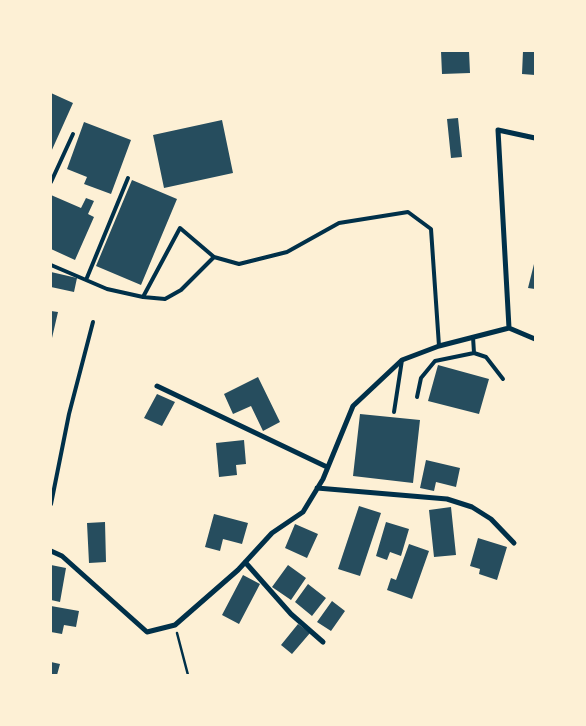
<!DOCTYPE html>
<html>
<head>
<meta charset="utf-8">
<style>
	body { margin:0 }
	#map { position:relative; width:586px; height:726px; overflow:hidden; background:#fdf0d5; font-family:Rubik,sans-serif }
	canvas { display:block }
	.frame { position:absolute; inset:0; border:52px solid #fdf0d5; pointer-events:none }
</style>
</head>
<body>
<div id="map">
<canvas width="586" height="726"></canvas>
<div class="frame"></div>
</div>
<script>
const c = document.querySelector('canvas').getContext('2d');
c.lineJoin = 'round';
function fillPath(path, color) {
  c.fillStyle = color;
  c.fill(path, 'evenodd');
}
function trace(path, color, width, dash) {
  c.strokeStyle = color;
  c.lineWidth = width;
  c.lineCap = dash ? 'butt' : 'round';
  c.setLineDash(dash || []);
  c.stroke(path);
}
fillPath(new Path2D(`
	M441,51H469L470,73L442,74Z
	M523,51H535V75L522,74Z
	M51,93L73,103L51,152Z
	M458,118L462,157L451,158L447,119Z
	M222,120L233,173L164,188L153,135Z
	M84,122L131,140L111,194L84,184L87,177L67,169Z
	M132,180L177,199L141,285L96,266Z
	M51,195L81,208L86,198L94,201L88,214L94,217L75,260L51,249Z
	M534,264H535V289L528,288Z
	M51,272L77,278L74,292L51,287Z
	M51,311L58,312L52,338H51Z
	M438,365L489,379L479,414L428,401Z
	M258,377L280,422L263,431L251,406L233,414L224,394Z
	M157,394L175,402L162,426L144,418Z
	M360,414L420,420L413,483L353,476Z
	M244,440L246,464L236,465L237,475L219,477L216,443Z
	M426,460L460,468L456,487L436,482L434,491L420,488Z
	M359,506L381,513L360,576L338,569Z
	M451,507L456,555L434,557L429,510Z
	M214,514L248,523L242,544L223,539L220,551L205,547Z
	M105,522L106,562L89,563L87,523Z
	M386,522L409,529L401,556L390,552L387,560L376,556Z
	M295,524L318,534L307,558L285,548Z
	M478,538L507,547L497,580L479,574L480,569L470,566Z
	M409,544L429,551L412,599L387,590L391,578L396,580Z
	M51,565L66,568L60,602L51,600Z
	M288,565L306,578L291,600L272,587Z
	M243,575L260,584L239,624L222,615Z
	M308,584L326,598L312,616L295,602Z
	M332,601L345,611L331,631L317,622Z
	M51,606L79,611L76,627L64,625L62,634L51,632Z
	M298,624L310,633L292,654L281,645Z
	M51,662L60,664L57,675H51Z`), '#264d5e');
trace(new Path2D(`
	M177,633L188,675`), '#003049', 2.5);
trace(new Path2D(`
	M51,182L73,134
	M51,265L107,289L143,297L165,299L181,290L214,257L239,264L287,252L339,223L408,212L431,229L439,346
	M86,280L128,178
	M143,297L180,228L214,257
	M473,337L474,353L486,357L503,379
	M417,397L421,378L435,361L474,353
	M394,412L402,360
	M51,504L69,414L93,322`), '#003049', 4);
trace(new Path2D(`
	M509,328L498,130L535,138
	M157,386L327,467
	M317,488L447,499L472,507L491,519L514,543
	M51,551L62,556L147,632L175,625L238,570L272,533L303,512L323,479L353,406L402,360L439,346L509,328L535,339
	M245,562L291,614L323,642`), '#003049', 5);
</script>
</body>
</html>
